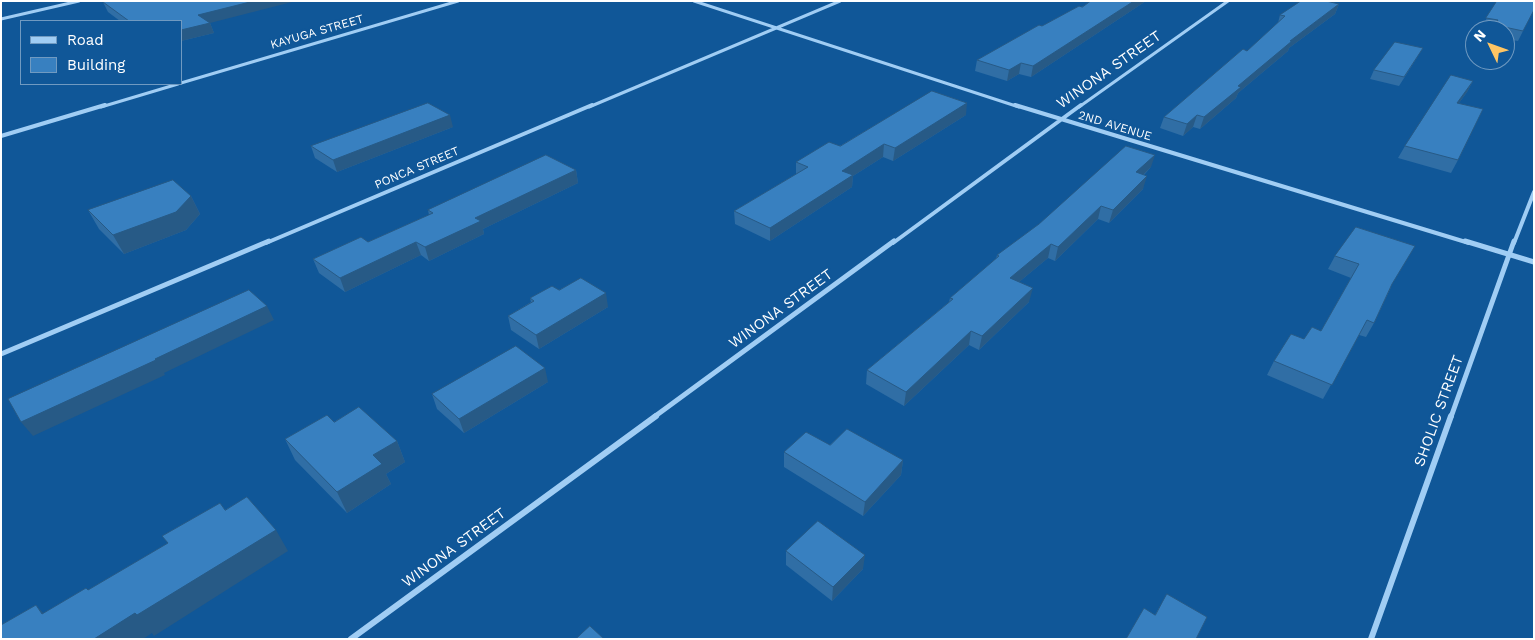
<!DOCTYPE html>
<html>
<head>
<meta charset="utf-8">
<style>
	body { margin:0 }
	#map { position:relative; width:1535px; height:640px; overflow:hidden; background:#105798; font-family:"Work Sans",sans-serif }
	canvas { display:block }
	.frame { position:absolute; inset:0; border:2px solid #fff; pointer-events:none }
	.legend { position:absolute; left:20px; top:20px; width:162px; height:65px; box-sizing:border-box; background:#105798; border:1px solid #709ac1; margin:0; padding:6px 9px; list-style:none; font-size:15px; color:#fff }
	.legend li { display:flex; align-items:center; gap:10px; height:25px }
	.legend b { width:25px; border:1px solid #709ac1 }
	.north { position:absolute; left:1465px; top:20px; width:50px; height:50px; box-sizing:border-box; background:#105798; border:1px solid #709ac1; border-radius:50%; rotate:312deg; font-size:14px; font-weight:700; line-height:20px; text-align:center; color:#fff }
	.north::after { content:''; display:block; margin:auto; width:18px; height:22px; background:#ffc563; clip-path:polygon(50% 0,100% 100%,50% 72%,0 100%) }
</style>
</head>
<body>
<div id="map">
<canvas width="1535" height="640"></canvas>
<div class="frame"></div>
<ul class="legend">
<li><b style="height:6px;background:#a0cdf4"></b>Road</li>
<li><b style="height:14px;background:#3880c0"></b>Building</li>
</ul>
<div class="north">N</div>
</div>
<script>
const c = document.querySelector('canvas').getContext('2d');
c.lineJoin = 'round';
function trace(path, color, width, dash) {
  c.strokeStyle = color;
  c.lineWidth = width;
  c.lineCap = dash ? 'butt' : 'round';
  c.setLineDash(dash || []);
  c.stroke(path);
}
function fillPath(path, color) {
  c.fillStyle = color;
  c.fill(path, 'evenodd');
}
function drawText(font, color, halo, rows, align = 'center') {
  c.font = font + ' "Work Sans",sans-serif';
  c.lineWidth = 4.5;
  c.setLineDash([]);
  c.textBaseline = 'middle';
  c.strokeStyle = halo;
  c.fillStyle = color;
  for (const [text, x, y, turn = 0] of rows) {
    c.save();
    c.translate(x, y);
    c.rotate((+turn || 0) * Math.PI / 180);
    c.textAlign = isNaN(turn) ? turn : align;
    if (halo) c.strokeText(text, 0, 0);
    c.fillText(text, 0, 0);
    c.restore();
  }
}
trace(new Path2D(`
	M694,1L1019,107
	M1,19L79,1
	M181,83L458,1
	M101,107L178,84
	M589,107L840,1
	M1079,107L1228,1`), '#a0cdf4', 3);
trace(new Path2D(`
	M1015,105L1469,243
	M1,136L105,105
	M266,243L592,105
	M893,243L1081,105
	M1514,243L1534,192`), '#a0cdf4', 4);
trace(new Path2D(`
	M1465,241L1534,262
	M1,354L269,241
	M654,417L894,241
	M1451,417L1514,241`), '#a0cdf4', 5);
trace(new Path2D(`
	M351,639L656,416
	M1371,639L1451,416`), '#a0cdf4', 6);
fillPath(new Path2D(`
	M1091,1H1146L1031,77L1019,74L1007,81L975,71L977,60L1082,7Z
	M1497,1L1523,31L1518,41L1505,39V30H1492L1481,28Z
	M103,2L210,23L214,33L181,41V21H120L108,12Z
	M1339,4L1335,14L1289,48L1288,51L1238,93L1236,98L1200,129L1193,127L1183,136L1160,128L1164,117L1247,51L1278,23L1280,15Z
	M1418,56L1399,86L1370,79L1374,70Z
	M1473,81L1467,92L1459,103L1458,160L1451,173L1398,158L1405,146Z
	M966,115L893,161L883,157L853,176L852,187L770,241L735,224L734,211L796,174V162L840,146Z
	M453,127L337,172L315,158L311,146Z
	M1151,167L1144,175L1143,189L1109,223L1098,219L1055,261L1048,258L1019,282L1029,302L979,350L969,345L904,406L866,384L867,370L949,302L950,298L996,259L997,255Z
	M576,170L578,183L483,229L484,234L429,261L421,255L345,292L319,273L313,259L368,242L429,215L428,210Z
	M191,196L200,214L186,230L124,254L99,229L88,210Z
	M1356,227L1391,287L1374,323L1366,337L1359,335L1323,399L1267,375L1274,361L1321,331L1351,278L1328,269L1335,256Z
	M559,290L608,307L539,349L511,330L508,316L531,302L530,298Z
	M548,382L464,433L437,409L432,394Z
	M334,422L397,441L405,462L386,474L391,484L347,513L295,460L285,439Z
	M830,445L903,460L901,475L863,516L784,467V452Z
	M786,551L863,569L832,601L786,565Z`), '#306ea5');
fillPath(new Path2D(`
	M254,1H296L210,23L214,33L181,41V30L198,15Z
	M1134,1H1146L1031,77L1033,66Z
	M1339,4L1335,14L1289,48L1288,51L1238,93L1236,98L1200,129L1204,117L1238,86L1290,41Z
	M1021,63L1019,74L1007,81L1009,70Z
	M1473,81L1467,92L1451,114L1457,103Z
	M967,103L966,115L893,161L895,148Z
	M450,115L453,127L337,172L333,160Z
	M1197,115L1193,127L1183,136L1187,124Z
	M884,144L883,157L853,176L852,187L770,241V228L842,171Z
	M1155,155L1151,167L1133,185L1136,172Z
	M576,170L578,183L483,229L484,234L429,261L425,247L475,218Z
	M1147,176L1143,189L1109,223L1113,210Z
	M191,196L200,214L186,230L124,254L113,235Z
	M1101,206L1098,219L1055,261L1058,247Z
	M416,242L421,255L345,292L340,278Z
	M1051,244L1048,258L1007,292L1010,278Z
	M1033,288L1029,302L979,350L982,336Z
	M606,293L608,307L539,349L536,335Z
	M267,306L274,320L164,373L165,375L33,436L21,422Z
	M971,331L969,345L904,406L906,392Z
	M545,368L548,382L464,433L459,419Z
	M397,441L405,462L386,474L391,484L347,513L337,492L373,455Z
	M903,460L901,475L863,516L865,502Z
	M276,530L288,551L154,636L152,633L143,639H94L135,613Z
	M865,555L863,569L832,601L833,587Z
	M36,605L55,626L42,614Z`), '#275a86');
const building = new Path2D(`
	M106,1H254L198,15L210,23L181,30V21H129L103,2Z
	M1091,1H1134L1033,66L1021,63L1009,70L977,60L1039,25L1042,26L1079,6L1082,7Z
	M1301,1H1326L1339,4L1290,41H1292L1238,86L1241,87L1204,117L1197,115L1187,124L1164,117L1243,49L1247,51L1285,16L1280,15Z
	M1497,1H1534V10L1523,31L1495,25L1498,20L1486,18Z
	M1395,42L1423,48L1404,77L1374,70Z
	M1451,75L1473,81L1457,103L1483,109L1458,160L1405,146Z
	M932,91L967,103L895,148L884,144L842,171L853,175L770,228L734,211L808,167L796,162L829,142L840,146Z
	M428,103L450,115L333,160L311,146Z
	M1126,146L1155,155L1136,172L1147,176L1113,210L1101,206L1058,247L1051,244L1010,278L1033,288L982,336L971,331L906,392L867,370L953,299L950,298L999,256L997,255L1039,224Z
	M546,155L576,170L475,218L481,221L425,247L416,242L340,278L313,259L361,237L368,242L433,213L428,210Z
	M173,180L191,196L176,212L113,235L88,210Z
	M1356,227L1415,246L1392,284L1374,323L1367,320L1332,385L1274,361L1291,334L1304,339L1312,327L1321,331L1359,264L1335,256Z
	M581,278L606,293L536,335L508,316L534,301L530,298L552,286L559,290Z
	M249,290L267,306L155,359L156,360L21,422L8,399Z
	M516,346L545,368L459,419L432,394Z
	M359,407L397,441L373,455L382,464L337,492L285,439L327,415L334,422Z
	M847,429L903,460L865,502L784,452L806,432L830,445Z
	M247,497L276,530L137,615L135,613L94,639H1V625L36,605L42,614L86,588L88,590L168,543L162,536L220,503L225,510Z
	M818,521L865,555L833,587L786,551Z
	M1167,594L1207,617L1196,639H1126L1144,608L1155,615Z
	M590,626L604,639H576Z`);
fillPath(building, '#3880c0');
trace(building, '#275a86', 1);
drawText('12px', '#fff', '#105798', [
	["KAYUGA STREET",317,32,-16],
	["2ND AVENUE",1115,126,17],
	["PONCA STREET",417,168,-23]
]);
drawText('15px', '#fff', '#105798', [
	["WINONA STREET",1109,70,-35],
	["WINONA STREET",781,309,-36],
	["SHOLIC STREET",1439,411,-70],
	["WINONA STREET",454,548,-36]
]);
</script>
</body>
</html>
